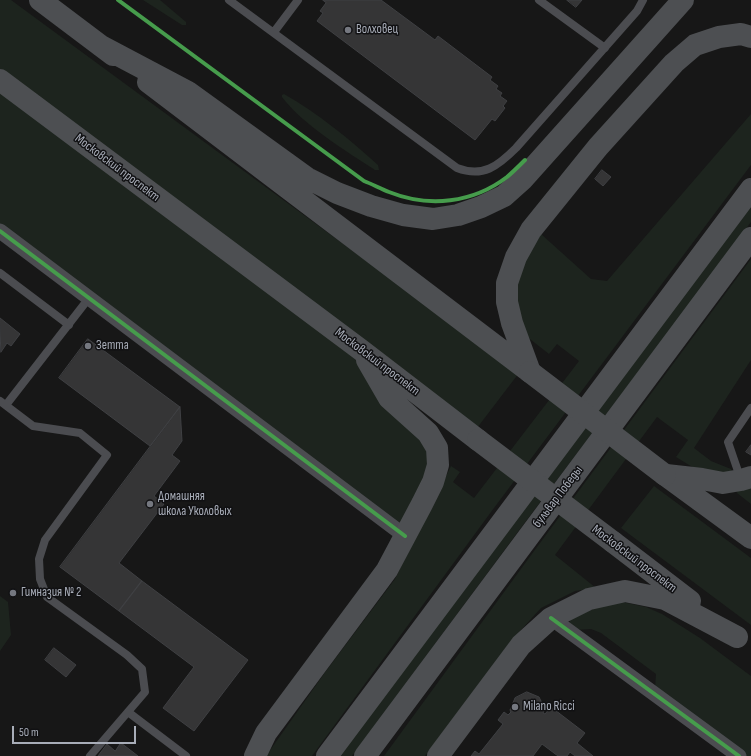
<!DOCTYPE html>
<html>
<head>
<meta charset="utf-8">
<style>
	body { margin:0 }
	#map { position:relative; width:751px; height:756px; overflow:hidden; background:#171717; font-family:"Sofia Sans Condensed",sans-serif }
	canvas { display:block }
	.scale { position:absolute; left:12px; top:726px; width:124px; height:18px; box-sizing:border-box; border:2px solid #a8adb8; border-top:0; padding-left:5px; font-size:12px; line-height:14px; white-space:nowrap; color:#a8adb8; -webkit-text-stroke:3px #111113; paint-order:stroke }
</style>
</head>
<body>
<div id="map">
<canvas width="751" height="756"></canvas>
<div class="scale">50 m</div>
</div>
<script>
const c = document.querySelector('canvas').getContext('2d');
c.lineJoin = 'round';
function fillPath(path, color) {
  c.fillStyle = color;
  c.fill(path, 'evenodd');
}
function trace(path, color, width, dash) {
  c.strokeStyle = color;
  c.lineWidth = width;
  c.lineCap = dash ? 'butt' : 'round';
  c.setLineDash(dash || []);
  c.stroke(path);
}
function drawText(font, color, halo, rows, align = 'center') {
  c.font = font + ' "Sofia Sans Condensed",sans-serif';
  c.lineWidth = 3;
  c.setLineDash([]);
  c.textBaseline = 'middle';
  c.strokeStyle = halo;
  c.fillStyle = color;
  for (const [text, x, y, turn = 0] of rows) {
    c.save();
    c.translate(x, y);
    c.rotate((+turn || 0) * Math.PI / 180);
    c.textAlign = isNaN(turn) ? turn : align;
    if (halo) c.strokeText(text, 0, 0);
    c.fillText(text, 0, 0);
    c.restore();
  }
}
fillPath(new Path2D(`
	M0,0H11L519,373L477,428L0,69Z
	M143,0H160L186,22V25H182Z
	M0,80L361,350L437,448L405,536L0,231Z
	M284,94C318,113 349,139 378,165L379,170H375C346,151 302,124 282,97V95Z
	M751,114V165L491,512L312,756H266L326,671L395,579L451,466L460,472L453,482L474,498L579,361L557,344L549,354L521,332L515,299L520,269L541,234L591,279L607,281Z
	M751,204V222L520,529L352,756H339Z
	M751,259V360L694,448L711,461L731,469L732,472L730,475L694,468L676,457L688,440L657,417L555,555L596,588L575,591L541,608L510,642L425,756H384L537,547Z
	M654,486L751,558V625L621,528Z
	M751,487V504L737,493L738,489Z
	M0,596L8,602L11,635L0,651Z
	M622,602L646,607L662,614L700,638L751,676V756H747L655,689L656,674L601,633L591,629L575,630L570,625V619L600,606Z`), '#1d241e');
const building = new Path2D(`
	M323,0H381L435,40L438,36L492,77L490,80L498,86L496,89L502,93L500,96L507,101L503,106L505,108L495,121L492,119L475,140L317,21L323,13L320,11L326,3Z
	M567,0H582L576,7Z
	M602,170L611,177L603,186L595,179Z
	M0,318L20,334L11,346L7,343L1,352Z
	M88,339L180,407L150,446L59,378Z
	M180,407L182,441L172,455L180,461L154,496L164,504L119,563L142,581L119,611L60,567Z
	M751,445V455L746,452Z
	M142,581L248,660L194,731L163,708L194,667L119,611Z
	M54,648L76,665L66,677L45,660Z
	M527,692L539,697L545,709L543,713L545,714L551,707L585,733L577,743L593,756H575L570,752L567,756H558L542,744L533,756H471L475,751L479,754L503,724L498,720L504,712L508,715L511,712L510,710L515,698Z
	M121,743L138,756H98L107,744L115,751Z`);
fillPath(building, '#353536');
trace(building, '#3f4043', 1);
trace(new Path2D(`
	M229,0L457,168C483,178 498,166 516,148L637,11L643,0
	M539,0L605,48
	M274,32L298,0
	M0,273L69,325
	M0,401L33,426L80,433L107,455L45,540L39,559L40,579L47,597L127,655L142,669L145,692L90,756
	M6,405L89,298
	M741,480L728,442L751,408
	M128,712L186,756`), '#4b4c50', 8);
trace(new Path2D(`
	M0,231L405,536
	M551,618L739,756`), '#4b4c50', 15);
trace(new Path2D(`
	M40,0L113,55
	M101,46L188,92L307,178L337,193L371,206L403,215L433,219L458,215L481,207L504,196L523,179L683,0
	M0,80L361,350L478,440
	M148,82L530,372
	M530,372L512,323L507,302V283L516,257L531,230L598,147L674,63L695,45L719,37L741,34L751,37
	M665,475L751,538
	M666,475L702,479L723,483L741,480L751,477
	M613,542L690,601
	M255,756L266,733L387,570L422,504L433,482L438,465L437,448L428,433L389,398L367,360
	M327,756L751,189
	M365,756L751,238
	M438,756L521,645L551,618L589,599L625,591L665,599L737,637`), '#4d4f52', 22);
trace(new Path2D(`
	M530,372L665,475
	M478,440L613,542`), '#4d4f52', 22);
trace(new Path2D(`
	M118,0L364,181C372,184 381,189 389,192C429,208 473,203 507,177C513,172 519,166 525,160
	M0,231L405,536
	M551,618L739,756`), '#469c4c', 4);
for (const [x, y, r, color] of [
	[348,30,4,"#757880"],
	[88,346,4,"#757880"],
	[150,504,4,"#757880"],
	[13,593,4,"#757880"],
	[515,707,4,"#757880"]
]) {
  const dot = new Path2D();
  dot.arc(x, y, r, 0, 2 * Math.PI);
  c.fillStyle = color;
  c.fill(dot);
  trace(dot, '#111113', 1.5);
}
drawText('13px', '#a8adb8', '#111113', [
	["Волховец",356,30],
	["Зетта",96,346],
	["Домашняя",158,497],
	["школа Уколовых",158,512],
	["Гимназия № 2",21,593],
	["Milano Ricci",523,707]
], 'left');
drawText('13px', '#a8adb8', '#111113', [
	["Московский проспект",117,168,37],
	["Московский проспект",377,362,37],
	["бульвар Победы",558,497,-53],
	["Московский проспект",634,559,37]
]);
</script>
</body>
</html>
